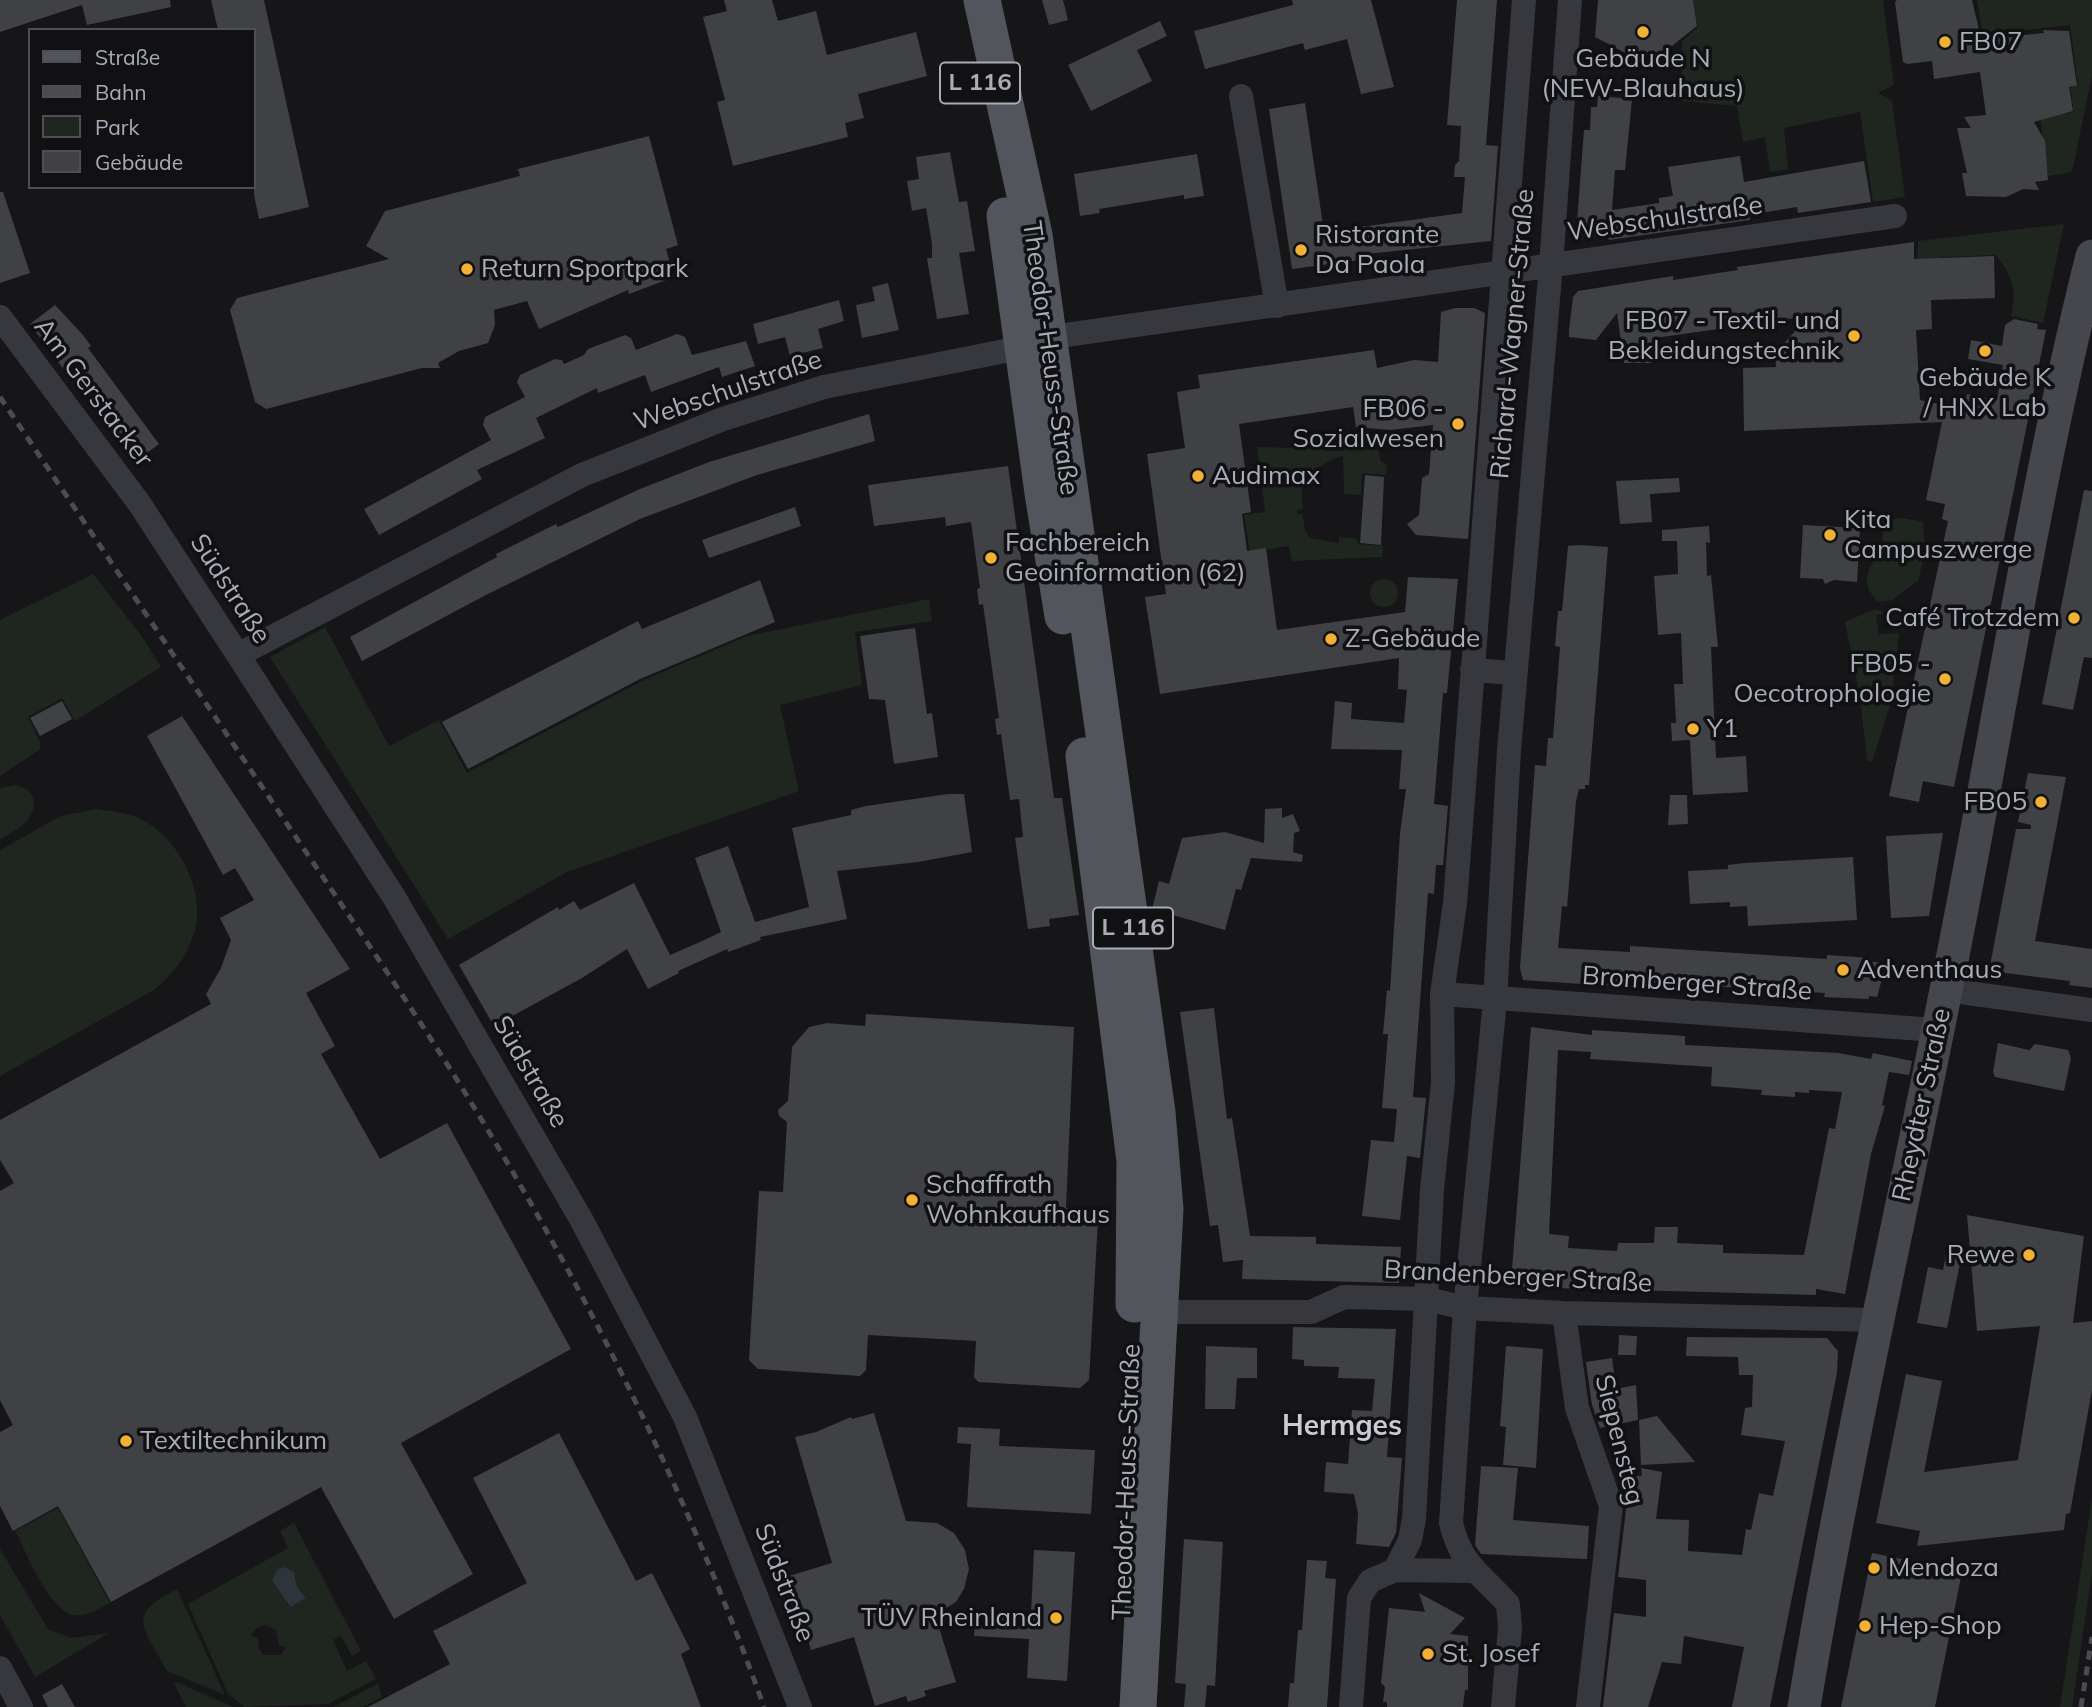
<!DOCTYPE html>
<html>
<head>
<meta charset="utf-8">
<style>
	body { margin:0 }
	#map { position:relative; width:2092px; height:1707px; overflow:hidden; background:#161618; font-family:Mulish,sans-serif }
	canvas { display:block }
	.legend { position:absolute; left:28px; top:28px; width:228px; height:161px; box-sizing:border-box; background:#111113; border:2px solid #4d4f55; margin:0; padding:9px 12px; list-style:none; font-size:21px; color:#a8adb8 }
	.legend li { display:flex; align-items:center; gap:14px; height:35px }
	.legend b { width:35px; border:2px solid #4d4f55 }
</style>
</head>
<body>
<div id="map">
<canvas width="2092" height="1707"></canvas>
<ul class="legend">
<li><b style="height:9px;background:#53555c"></b>Straße</li>
<li><b style="height:9px;background:#4a4c52"></b>Bahn</li>
<li><b style="height:19px;background:#1e261f"></b>Park</li>
<li><b style="height:19px;background:#404145"></b>Gebäude</li>
</ul>
</div>
<script>
const c = document.querySelector('canvas').getContext('2d');
c.lineJoin = 'round';
function fillPath(path, color) {
  c.fillStyle = color;
  c.fill(path, 'evenodd');
}
function trace(path, color, width, dash) {
  c.strokeStyle = color;
  c.lineWidth = width;
  c.lineCap = dash ? 'butt' : 'round';
  c.setLineDash(dash || []);
  c.stroke(path);
}
function drawText(font, color, halo, rows, align = 'center') {
  c.font = font + ' Mulish,sans-serif';
  c.lineWidth = 7;
  c.setLineDash([]);
  c.textBaseline = 'middle';
  c.strokeStyle = halo;
  c.fillStyle = color;
  for (const [text, x, y, turn = 0] of rows) {
    c.save();
    c.translate(x, y);
    c.rotate((+turn || 0) * Math.PI / 180);
    c.textAlign = isNaN(turn) ? turn : align;
    if (halo) c.strokeText(text, 0, 0);
    c.fillText(text, 0, 0);
    c.restore();
  }
}
fillPath(new Path2D(`
	M1693,0H1883L1894,85L1878,93L1892,101L1905,197L1873,202L1860,112L1784,128L1788,169L1770,172L1765,137L1743,142L1737,106L1681,101L1682,41L1698,27Z
	M1977,0H2092V76L2072,172L2048,176L2040,118L2074,112L2070,88L2078,86L2070,25L1983,35Z
	M2064,224L2043,323L2011,316C2017,288 2013,278 1996,255L1940,257V283L1916,285L1918,241Z
	M1257,447L1378,450L1381,462L1387,464L1386,475L1362,473L1361,495L1344,494L1343,456C1329,458 1305,475 1302,492C1301,497 1303,504 1303,509L1297,510V514H1303L1305,531L1310,538L1339,543V537L1357,539L1358,544L1383,546L1382,557L1292,561L1289,546L1250,552L1244,515L1265,512Z
	M1902,518L1923,522L1925,552L1918,581L1892,600L1878,602C1847,569 1892,561 1881,521Z
	M93,574L141,635L161,667L75,721L62,698L28,717L41,744L39,750L0,776V620Z
	M1370 593a14 14 0 1 1 28 0a14 14 0 1 1-28 0Z
	M929,599L932,621L855,632L862,685L780,705L799,791L567,872L448,939L270,657L325,627L389,746L439,720L467,773L642,681L747,636Z
	M1875,609L1886,613L1876,615L1879,634L1899,633L1891,702L1872,762L1867,760L1860,699L1845,622Z
	M15,785C36,788 40,808 25,823C18,830 9,834 0,839V788Z
	M96,809C109,811 122,812 134,816C171,830 200,877 197,917C195,946 176,972 154,990L0,1076V850L61,816Z
	M2092,1498V1573L2072,1707H2060Z
	M58,1508L110,1603C98,1609 87,1617 74,1615C49,1611 27,1553 15,1531Z
	M294,1523L361,1651L352,1656L341,1636L333,1640L347,1671L366,1661L376,1679L328,1704L244,1707L228,1694L188,1604L288,1548L280,1531ZM295,1575L297,1587L306,1598L288,1606L283,1593L279,1590ZM266,1625L276,1630L279,1645L286,1647L281,1655H263L259,1649L258,1638L251,1636L256,1628Z
	M0,1549L48,1629L71,1638L109,1633L35,1677L0,1615Z
	M177,1589L225,1695L167,1671C144,1627 124,1616 177,1589Z
	M177,1682L233,1707H186L174,1684Z
	M378,1684L382,1697L363,1707H333Z`), '#1e261f');
fillPath(new Path2D(`
	M284,1567L294,1572L297,1587L306,1598L290,1607L272,1580L278,1569Z`), '#2c353c');
fillPath(new Path2D(`
	M0,0H170L171,7L87,25L82,5L0,32Z
	M211,0H264L309,207L259,219L254,195V30H218Z
	M724,0H772L778,21L816,11L827,55L916,32L927,76L858,94L864,118L845,123L848,137L733,166L717,102L725,100L703,17L727,11Z
	M1042,0H1063L1068,20L1049,25Z
	M1292,0H1371L1394,87L1361,94L1347,39L1305,50L1303,43L1205,69L1194,31L1293,5Z
	M1457,0H1497L1486,145L1498,146L1491,241L1366,254L1367,258L1353,261L1292,269L1269,109L1305,103L1324,232L1462,213L1465,177H1454L1455,165L1459,161L1461,126L1447,125Z
	M1598,0H1693L1697,26L1648,65L1595,37Z
	M1897,0H1972L1980,34L2023,35L2044,33L2043,30L2069,31L2077,86L2069,87L2073,111L2034,122L2045,141L2048,180L2035,182L2039,190L2023,189L2006,197L1966,196L1962,173H1967L1957,128H1971L1964,117L1986,115L1980,72L1934,79L1932,61L1907,64L1903,62L1895,2Z
	M1160,21L1167,36L1137,50L1152,81L1091,111L1068,65Z
	M1598,96L1632,99L1625,170H1615L1612,210L1659,203V198L1673,196L1668,167L1740,156L1744,182L1864,161L1871,202L1798,213L1797,207L1749,215L1750,220L1609,240L1608,237L1576,235L1584,130H1590L1591,107H1597Z
	M649,136L678,245L666,249L674,277L629,294L628,290L539,329L527,301L494,310L495,325L488,343L459,351L438,363L440,368H422L266,409L255,402L230,310L237,298L389,259L366,246L385,211L520,176L518,169Z
	M950,152L959,202L967,201L975,251L959,253L969,314L937,319L927,258H932V244L926,208L912,211L907,181L919,179L916,157Z
	M1197,154L1204,196L1184,199V195L1099,209L1100,213L1080,216L1074,174Z
	M0,192H3L30,273L0,283Z
	M1914,242V259L1994,256L1995,298L1931,300L1932,329L1916,330L1920,400L1964,409L1967,394L1997,400L2003,365L1968,359L1971,340L2002,346L2005,325L2014,319L2038,324L2037,329L2046,330L1954,787L1923,781L1919,802L1889,796L1948,521L1942,519L1945,504L1926,500L1942,422L1744,431L1743,368L1776,367L1775,353L1809,316L1655,338V346H1650L1653,363H1624L1617,313L1596,340L1569,337V330L1573,297L1578,291L1673,276V280L1738,270L1737,267Z
	M888,283L899,330L862,338L856,305L875,301L872,287Z
	M839,300L844,321L818,329L823,348L790,356L785,337L758,344L753,324Z
	M55,305L83,335L91,346L88,348L159,444L133,463L105,425L116,417L100,394L88,377L76,386L30,324Z
	M1455,308H1474L1485,313L1468,539L1416,535L1407,524L1419,515L1422,478L1429,474L1433,425L1390,430L1356,427L1353,407L1239,424L1251,512L1242,514L1247,551L1266,548L1277,630L1405,612L1408,577L1458,579L1447,693H1443L1434,804L1448,806L1443,865H1436L1434,894L1428,893L1413,1097L1426,1098L1420,1158L1407,1156L1400,1220L1362,1216L1371,1140L1394,1142L1397,1109L1382,1108L1388,1034H1383L1387,990L1390,991L1400,833L1406,789H1399L1402,750L1331,749L1335,701L1352,703L1351,719L1404,723L1407,690L1398,689L1399,658L1160,694L1145,597L1166,594L1147,454L1185,448L1177,392L1200,388L1198,375L1374,350L1377,368L1414,360L1438,362L1441,312Z
	M677,334L685,337L692,355L746,341L755,366L722,377L719,367L651,392L645,375L598,393L597,388L536,418L545,438L477,470L482,479L379,535L364,509L491,440L483,425L485,417L525,397L517,382L520,375L555,359L562,360L564,364L584,355L588,349L625,335L631,338L636,350Z
	M869,414L875,441L757,475L640,519L484,596L362,661L350,637L497,557L496,554L556,524L558,527L640,489L709,462Z
	M1008,466L1054,798H1062L1079,915L1049,919L1050,926L1028,929L1015,838L1023,837L1019,799L1010,800L1001,734L997,735L995,719L999,718L983,604L979,605L977,589L980,588L971,522L946,526L945,517L874,526L868,485Z
	M1365,475L1384,477L1381,545L1360,543Z
	M1679,478L1680,492L1650,494L1652,522L1620,524L1616,481Z
	M2084,490L2092,491V658L2084,657L2073,710L2042,704Z
	M795,507L801,526L709,558L702,540Z
	M1803,525L1860,528L1857,582L1834,580L1825,584L1823,579L1800,578Z
	M1709,526L1710,543L1706,542L1707,576L1711,575L1718,647H1711L1716,758L1746,756L1748,792L1693,795L1690,740L1672,741L1671,723H1676L1674,684H1683L1681,633L1658,635L1654,576L1678,574L1677,541H1662V530Z
	M1580,545L1608,547L1589,785H1585V789H1579L1576,801L1567,907L1562,906L1558,948L1630,952V946L1827,959V955L1871,958V962H1879L1882,979L1877,997L1869,996V999L1824,997L1825,993L1628,981L1627,987L1523,980L1520,968L1535,765L1546,766L1548,738H1553L1560,647L1555,646L1558,611H1562L1568,546Z
	M760,580L775,622L640,679L468,769L442,722L638,621L642,629Z
	M915,628L927,714L932,713L938,757L894,764L885,700L869,699L860,636Z
	M62,701L72,719L40,736L30,718Z
	M182,716L350,969L306,993L335,1046L321,1054L380,1159L447,1123L571,1349L401,1443L473,1574L394,1619L321,1487L111,1602L58,1506L13,1531L0,1506V1432L13,1425L0,1400V1191L14,1183L0,1160V1120L211,1004L206,994L221,968L231,940L220,918L254,900L235,868L223,875L147,736Z
	M2028,773L2066,777L2035,941L2092,949V988L2069,985L2070,981L1989,971L2016,829H2031V825L2018,822Z
	M948,794H964L972,852L918,862L837,871L847,919L760,937L761,940L728,952L727,949L678,971L679,973L648,989L627,949L582,978L494,1026L459,965L558,907L559,910L574,901L580,910L634,883L670,955L700,942L721,932L695,858L728,846L755,922L809,907L792,828L851,815V810L866,806Z
	M1670,795H1687L1688,824L1668,825Z
	M1282,808V818L1293,814L1300,831L1294,833L1293,852L1303,855L1302,862L1251,858L1241,890L1236,889L1225,930L1152,909L1159,881L1169,884L1182,838L1225,832L1264,843L1265,809Z
	M1943,833L1929,916L1891,918L1886,836Z
	M1853,857L1857,920L1748,926L1747,906L1730,907V902L1690,904L1688,871L1728,869V865L1744,863Z
	M1214,1008L1227,1119L1232,1118L1250,1236L1316,1237V1244L1401,1247L1399,1283L1242,1279L1243,1260L1223,1262L1218,1225L1210,1226L1180,1012Z
	M866,1014L1074,1027L1066,1208L1090,1210L1098,1219L1089,1380L1080,1388L978,1382L974,1377L976,1341L868,1335L866,1370L860,1376L758,1369L749,1360L759,1191L783,1192L787,1122L779,1116L778,1110L788,1101L792,1047L809,1027L827,1023L865,1026Z
	M1531,1027L1592,1035V1030L1685,1036V1045L1838,1053L1871,1059L1873,1053L1912,1061L1909,1075L1889,1072L1882,1105L1885,1106L1871,1154L1845,1294L1816,1289V1295L1516,1287L1511,1282ZM1558,1050L1591,1052L1590,1059L1712,1067L1711,1086L1762,1090L1761,1095L1795,1097V1092L1809,1093V1090L1842,1092L1835,1129L1829,1128L1804,1255L1723,1253V1245L1677,1243L1678,1227H1655L1654,1243H1618L1617,1251L1568,1248L1569,1236L1549,1234Z
	M1998,1043L2029,1050L2035,1044L2068,1050L2071,1058L2064,1091L1995,1077L1993,1072Z
	M1967,1215L2084,1236L2073,1323L2092,1321V1390L2070,1513L2066,1514L2064,1530L1917,1546L1920,1531L1876,1523L1906,1374L1942,1381L1924,1472L2018,1460L2040,1326L1977,1331Z
	M1947,1249L1962,1253L1947,1328L1917,1323L1928,1267L1943,1270Z
	M1293,1327L1396,1329L1387,1457L1402,1458L1396,1533L1389,1547L1356,1544L1358,1513L1354,1494L1324,1492L1326,1462L1348,1464L1352,1410L1372,1411L1375,1379L1338,1378L1339,1367L1304,1366V1360L1292,1359Z
	M1619,1335L1637,1336L1636,1355H1618Z
	M1687,1337L1827,1338L1838,1351L1837,1373L1770,1707H1732L1744,1647L1684,1636L1681,1664L1662,1662L1648,1707H1603L1614,1613L1646,1617V1580L1618,1577L1630,1476H1642L1641,1468L1662,1472L1656,1519L1689,1520L1688,1551L1742,1555L1746,1529L1751,1530L1759,1493L1773,1496L1785,1441L1741,1435L1745,1408L1752,1407L1753,1375H1739L1738,1357L1686,1356Z
	M1206,1346L1257,1348V1378H1237L1235,1409H1205Z
	M1506,1346L1543,1349L1536,1468L1503,1465L1506,1427L1500,1426Z
	M1612,1358L1616,1389L1636,1385L1638,1420L1600,1428L1592,1405L1586,1362Z
	M874,1413L906,1521L937,1523L954,1533L965,1550L969,1569L964,1589L956,1602L935,1615L956,1682L924,1691L926,1696L908,1702L906,1696L875,1706L854,1637L811,1650L789,1576L832,1563L795,1437L816,1432L851,1417L852,1419Z
	M1657,1416L1695,1462L1641,1465L1639,1420Z
	M958,1427L1000,1429L999,1446L1095,1450L1091,1514L967,1507L971,1444L957,1443Z
	M559,1433L636,1581L652,1573L690,1649L681,1654L701,1707H368L450,1664L433,1631L527,1583L473,1478Z
	M1481,1466L1518,1468L1513,1520L1589,1526L1587,1559L1481,1554L1475,1545Z
	M1184,1539L1223,1542L1215,1686L1207,1685L1205,1707H1184L1186,1684L1175,1683Z
	M1034,1550L1075,1552L1067,1681L1027,1678L1029,1639L974,1636L976,1611L1031,1614Z
	M1872,1553L1956,1570L1961,1577L1935,1707H1841Z
	M1307,1560L1327,1561L1325,1578L1336,1579L1327,1707H1288L1290,1683H1294L1298,1630H1302Z
	M1419,1593L1465,1618L1450,1634L1468,1636V1690H1465L1463,1707H1387V1702H1383L1385,1687L1381,1683L1389,1608L1425,1612Z
	M62,1684L75,1707H48L42,1695Z`), '#404145');
trace(new Path2D(`
	M1241,96L1277,306
	M0,317L139,503L238,655L394,897L581,1219L685,1417L800,1707
	M238,655L582,475L723,419L824,387L1010,350L1059,336L1895,216
	M1472,670L1515,673
	M1946,990L2092,1010
	M1442,994L1936,1030
	M1155,1300L1159,1312H1311L1344,1297L1427,1299L1465,1308L1564,1313L1876,1320
	M1564,1313L1577,1408L1611,1506L1588,1707
	M1395,1570L1410,1540L1414,1519L1432,1190L1443,1082L1442,994L1455,903L1524,0
	M0,1668L21,1707
	M1351,1707L1359,1598L1370,1581L1395,1570L1472,1571
	M1503,1707L1510,1628L1508,1604C1481,1574 1461,1565 1451,1523L1465,1308L1495,1000L1509,750L1551,265L1570,0`), '#37383d', 24);
trace(new Path2D(`
	M1804,1707C1844,1465 1899,1226 1947,985C1996,743 2032,496 2092,256`), '#45474d', 33);
trace(new Path2D(`
	M982,0L1034,235L1157,1112L1165,1209L1138,1707
	M1005,216L1043,493L1063,616
	M1084,756L1135,1161L1134,1304`), '#53555c', 37);
trace(new Path2D(`
	M0,397C91,532 182,668 273,803C348,915 426,1026 495,1142C602,1321 694,1511 764,1707
	M2081,1707L2092,1637`), '#4a4c52', 5, [9, 7]);
for (const [x, y, r, color] of [
	[1643,32,7,"#f2b134"],
	[1945,42,7,"#f2b134"],
	[1301,250,7,"#f2b134"],
	[467,269,7,"#f2b134"],
	[1854,336,7,"#f2b134"],
	[1985,351,7,"#f2b134"],
	[1458,424,7,"#f2b134"],
	[1198,476,7,"#f2b134"],
	[1830,535,7,"#f2b134"],
	[991,558,7,"#f2b134"],
	[2074,618,7,"#f2b134"],
	[1331,639,7,"#f2b134"],
	[1945,679,7,"#f2b134"],
	[1693,729,7,"#f2b134"],
	[2041,802,7,"#f2b134"],
	[1843,970,7,"#f2b134"],
	[912,1200,7,"#f2b134"],
	[2029,1255,7,"#f2b134"],
	[126,1441,7,"#f2b134"],
	[1874,1568,7,"#f2b134"],
	[1056,1618,7,"#f2b134"],
	[1865,1626,7,"#f2b134"],
	[1428,1654,7,"#f2b134"]
]) {
  const dot = new Path2D();
  dot.arc(x, y, r, 0, 2 * Math.PI);
  c.fillStyle = color;
  c.fill(dot);
  trace(dot, '#111113', 2.5);
}
for (const [x, y, w] of [
	[980,83,80],
	[1133,928,80]
]) {
  const box = new Path2D();
  box.roundRect(x - w / 2, y - 20.5, w, 41, 5);
  c.fillStyle = '#111113';
  c.fill(box);
  trace(box, '#a8adb8', 2);
}
drawText('bold 24px', '#a8adb8', null, [
	["L 116",980,83],
	["L 116",1133,928]
]);
drawText('26px', '#a8adb8', '#111113', [
	["FB07",1959,42],
	["Gebäude N",1643,59,"center"],
	["(NEW-Blauhaus)",1643,89,"center"],
	["Ristorante",1315,235],
	["Da Paola",1315,265],
	["Return Sportpark",481,269],
	["FB07 - Textil- und",1840,321,"right"],
	["Bekleidungstechnik",1840,351,"right"],
	["Gebäude K",1985,378,"center"],
	["/ HNX Lab",1985,408,"center"],
	["FB06 -",1444,409,"right"],
	["Sozialwesen",1444,439,"right"],
	["Audimax",1212,476],
	["Kita",1844,520],
	["Campuszwerge",1844,550],
	["Fachbereich",1005,543],
	["Geoinformation (62)",1005,573],
	["Café Trotzdem",2060,618,"right"],
	["Z-Gebäude",1345,639],
	["FB05 -",1931,664,"right"],
	["Oecotrophologie",1931,694,"right"],
	["Y1",1707,729],
	["FB05",2027,802,"right"],
	["Adventhaus",1857,970],
	["Schaffrath",926,1185],
	["Wohnkaufhaus",926,1215],
	["Rewe",2015,1255,"right"],
	["Textiltechnikum",140,1441],
	["Mendoza",1888,1568],
	["TÜV Rheinland",1042,1618,"right"],
	["Hep-Shop",1879,1626],
	["St. Josef",1442,1654]
], 'left');
drawText('26px', '#a8adb8', '#111113', [
	["Webschulstraße",1665,219,-8],
	["Richard-Wagner-Straße",1513,334,-85],
	["Theodor-Heuss-Straße",1050,358,82],
	["Webschulstraße",728,391,-19],
	["Am Gerstacker",93,393,53],
	["Südstraße",230,589,57],
	["Bromberger Straße",1697,984,4],
	["Südstraße",530,1072,60],
	["Rheydter Straße",1922,1105,-78],
	["Brandenberger Straße",1518,1277,3],
	["Siepensteg",1619,1440,76],
	["Theodor-Heuss-Straße",1127,1482,-88],
	["Südstraße",784,1583,69]
]);
drawText('bold 28px', '#c9ccd4', '#111113', [
	["Hermges",1342,1427]
]);
</script>
</body>
</html>
